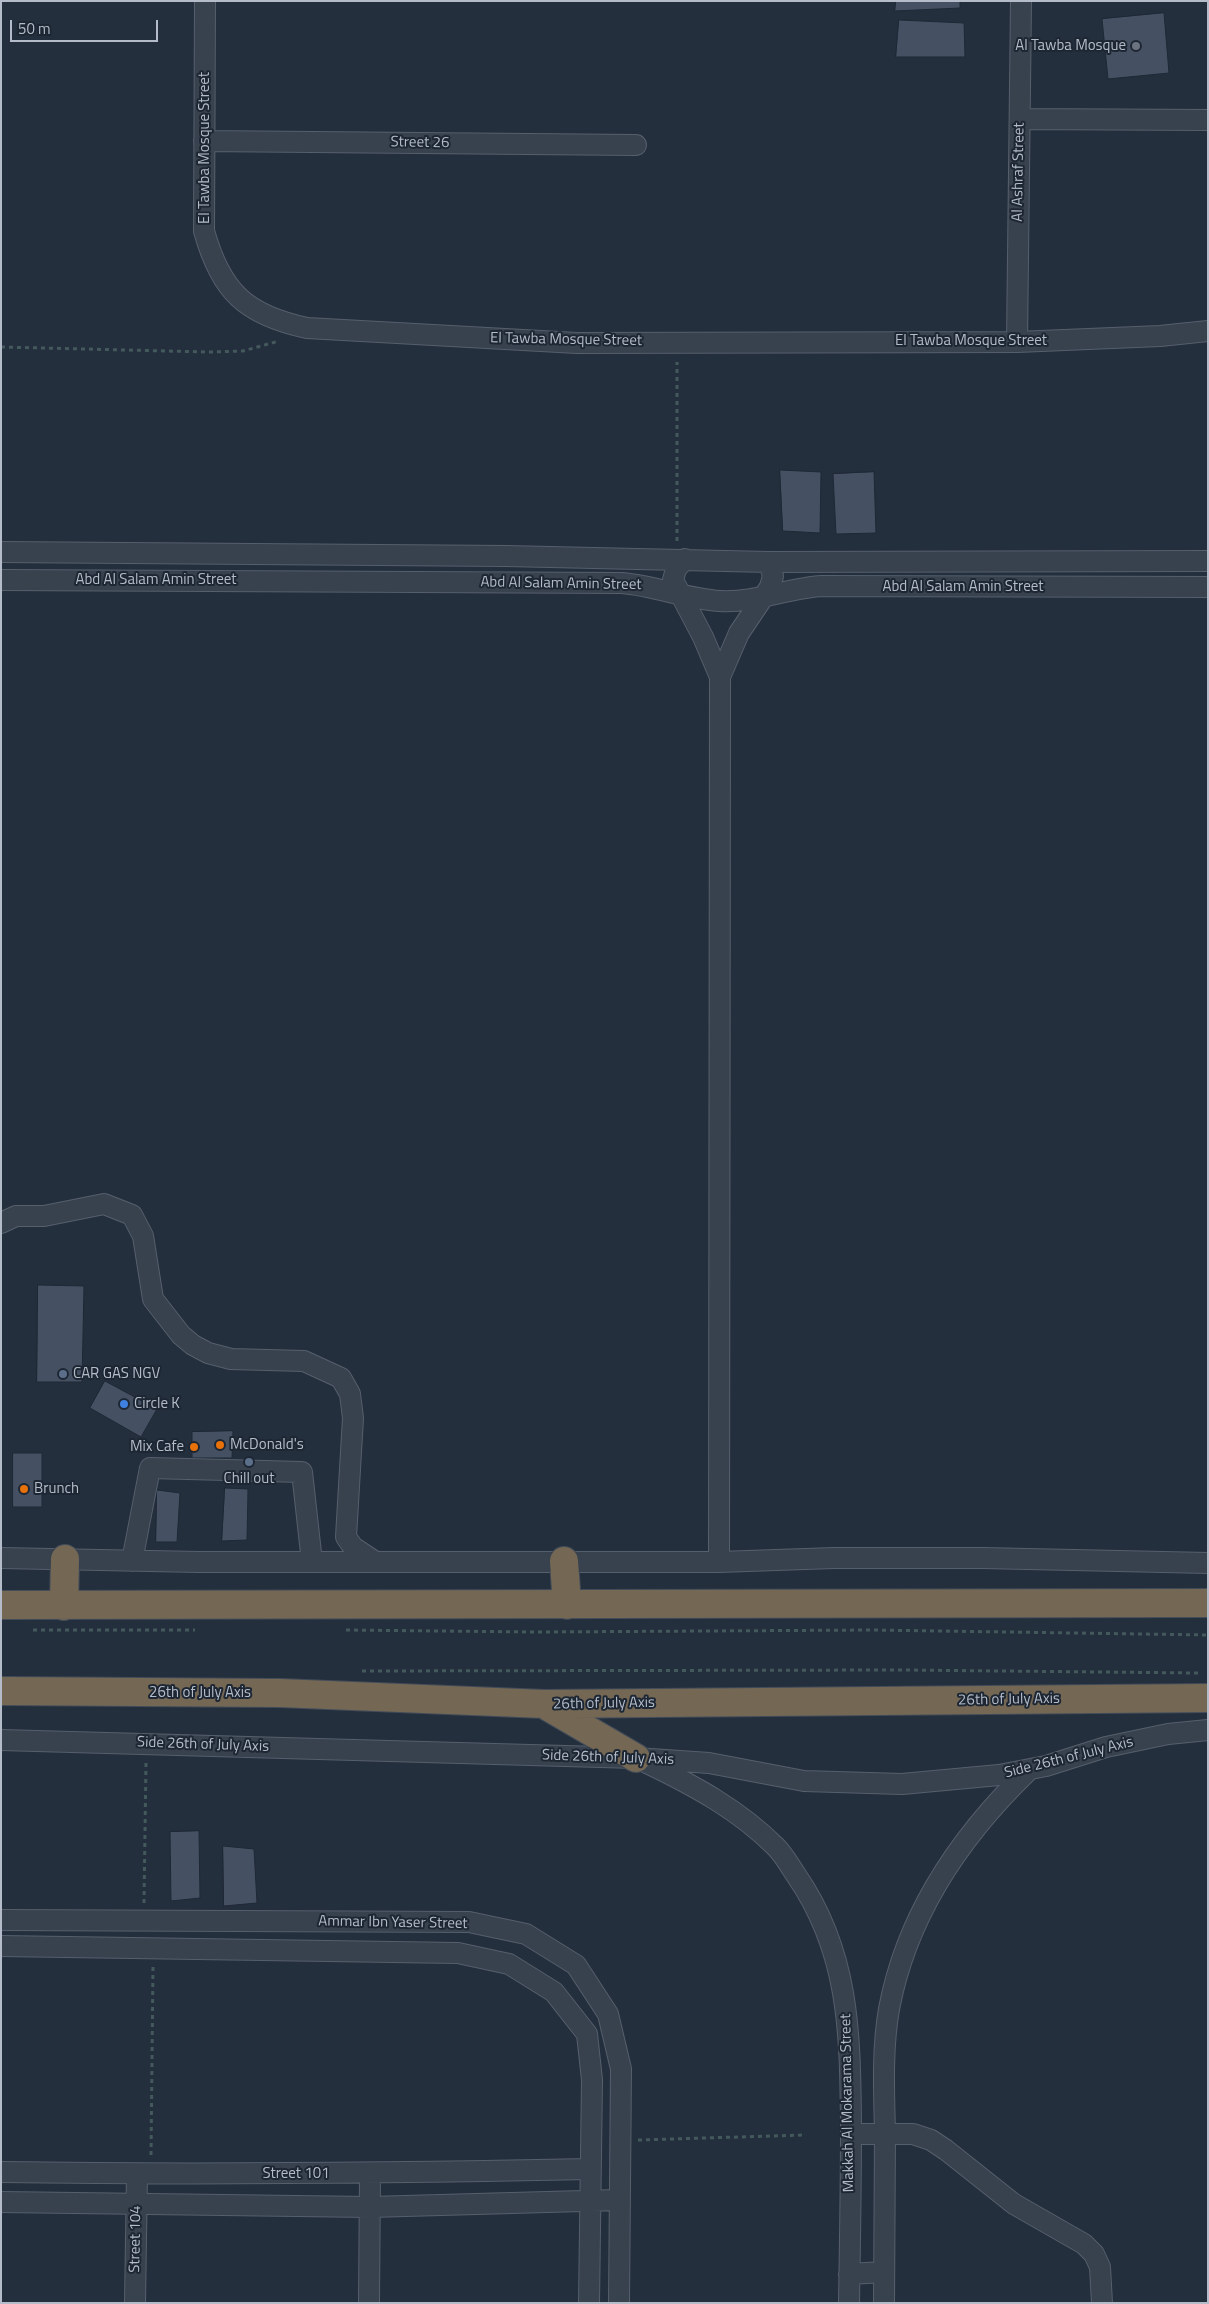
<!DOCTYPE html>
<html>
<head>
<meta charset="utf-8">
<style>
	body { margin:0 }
	#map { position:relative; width:1209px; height:2304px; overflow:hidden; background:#242f3e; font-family:"Titillium Web",sans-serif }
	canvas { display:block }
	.frame { position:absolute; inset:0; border:2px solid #b4bcc9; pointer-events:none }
	.scale { position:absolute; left:10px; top:20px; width:148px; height:22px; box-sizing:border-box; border:2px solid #b4bcc9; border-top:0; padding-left:6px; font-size:15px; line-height:18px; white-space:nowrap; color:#b4bcc9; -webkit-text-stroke:4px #1d2633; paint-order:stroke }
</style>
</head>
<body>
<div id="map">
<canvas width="1209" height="2304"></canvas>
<div class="frame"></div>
<div class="scale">50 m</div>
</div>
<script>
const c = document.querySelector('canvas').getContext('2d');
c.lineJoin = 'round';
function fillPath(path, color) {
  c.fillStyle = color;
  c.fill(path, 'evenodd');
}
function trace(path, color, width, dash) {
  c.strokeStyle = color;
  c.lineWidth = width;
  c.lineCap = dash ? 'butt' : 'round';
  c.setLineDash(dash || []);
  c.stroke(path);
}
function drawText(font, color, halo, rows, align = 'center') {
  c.font = font + ' "Titillium Web",sans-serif';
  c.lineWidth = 4;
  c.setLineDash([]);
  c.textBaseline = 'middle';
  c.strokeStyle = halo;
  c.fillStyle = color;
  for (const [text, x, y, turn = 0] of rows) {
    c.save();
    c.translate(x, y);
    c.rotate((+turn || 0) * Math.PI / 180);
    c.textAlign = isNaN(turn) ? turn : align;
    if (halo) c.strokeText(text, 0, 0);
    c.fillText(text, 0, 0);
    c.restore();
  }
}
const building = new Path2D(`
	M896,1H960V8L895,11Z
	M1164,13L1169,73L1108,79L1102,19Z
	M899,20L964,23L965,57H896Z
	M780,470L821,472L820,533L783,531Z
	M874,472L876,533L836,534L833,474Z
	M38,1285L84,1286L82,1382H37Z
	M105,1381L157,1409L141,1437L90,1408Z
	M233,1431L232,1458H192V1432Z
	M13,1453H42V1507H13Z
	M225,1488L248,1489L247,1540L222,1541Z
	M157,1490L180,1493L177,1542H156Z
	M199,1831L200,1898L171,1901L170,1832Z
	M223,1846L254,1849L257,1903L224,1906Z`);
fillPath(building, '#455162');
trace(building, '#1f2835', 1);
const minor = new Path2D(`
	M205,1L204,231C221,292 246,315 307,328L577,343L1017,342L1160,336L1208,331
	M1020,119L1208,120
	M204,141L636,145
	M1017,342L1021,1
	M1,552L506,556L769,562L1208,561
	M685,559L676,569L673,580L703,637L720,677
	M1,580L622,583C656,586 687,599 720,601C755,603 787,588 822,586L1208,587
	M1,1223L16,1216H44L104,1204L132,1215L143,1236L153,1299L181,1335L193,1345L208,1353L231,1359L304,1361L341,1378L350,1394L353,1418L346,1537L353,1547L374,1561
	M1,1558L199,1562H719L834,1558H983L1208,1563
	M132,1561L150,1468L302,1472L312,1562
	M719,1562L720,677L739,633L770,587L773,576L769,562
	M1,1740L636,1758L709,1763L804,1781L902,1784L999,1775L1046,1766L1106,1747L1168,1734L1208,1730
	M647,1763C695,1786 739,1810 776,1847C784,1855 790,1866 796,1875C850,1953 850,2034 851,2125C851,2184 850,2244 849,2303
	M1,1920L469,1922L526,1934L576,1965L608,2014L621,2069L619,2303
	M1,1946L458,1953L509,1964L554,1992L587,2034L592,2080L589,2303
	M851,2134H913L931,2140L946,2150L1014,2204L1084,2244L1094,2254L1100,2267L1102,2303
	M1,2172C198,2175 394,2173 590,2169
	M1,2202L370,2207L618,2200
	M849,2274L884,2272
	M135,2303L137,2174
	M369,2303L370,2174
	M884,2303C884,2246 885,2189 885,2133C884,2092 882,2049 889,2009C907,1913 961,1835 1030,1769`);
const highway = new Path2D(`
	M564,1561L567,1605
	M1,1605L1208,1603
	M64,1606L65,1559
	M1,1691L280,1693L544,1704L1208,1698
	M545,1705L636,1758`);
trace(minor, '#565f6c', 22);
trace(highway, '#434c59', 30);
trace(new Path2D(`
	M1,347L209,352L243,351L279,341
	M677,541V362
	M33,1630H195
	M346,1630L536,1632L872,1630L1208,1635
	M362,1671L904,1670L1198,1673
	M144,1903L146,1762
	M638,2140L805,2135
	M151,2155L153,1966`), '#44595c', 3, [4, 4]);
trace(minor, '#38414e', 20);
trace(highway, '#746855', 28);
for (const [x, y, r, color] of [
	[1136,46,5,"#6b7280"],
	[63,1374,5,"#5c6f8a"],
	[124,1404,5,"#3f7fe0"],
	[220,1445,5,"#e8710a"],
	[194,1447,5,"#e8710a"],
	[249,1462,5,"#5c6f8a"],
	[24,1489,5,"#e8710a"]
]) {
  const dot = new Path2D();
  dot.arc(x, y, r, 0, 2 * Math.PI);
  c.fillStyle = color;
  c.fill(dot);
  trace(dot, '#1d2633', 2);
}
drawText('15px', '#b4bcc9', '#1d2633', [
	["Al Tawba Mosque",1126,46,"right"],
	["CAR GAS NGV",73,1374],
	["Circle K",134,1404],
	["McDonald's",230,1445],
	["Mix Cafe",184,1447,"right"],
	["Chill out",249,1479,"center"],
	["Brunch",34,1489]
], 'left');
drawText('15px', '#b4bcc9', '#1d2633', [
	["Street 26",420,143,1],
	["El Tawba Mosque Street",205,148,-90],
	["Al Ashraf Street",1019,172,-89],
	["El Tawba Mosque Street",566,340,1],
	["El Tawba Mosque Street",971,341],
	["Abd Al Salam Amin Street",156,580],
	["Abd Al Salam Amin Street",561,584,1],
	["Abd Al Salam Amin Street",963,587],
	["26th of July Axis",200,1693],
	["26th of July Axis",1009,1700,-1],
	["26th of July Axis",604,1704,-1],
	["Side 26th of July Axis",203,1745,2],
	["Side 26th of July Axis",608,1758,2],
	["Side 26th of July Axis",1069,1758,-14],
	["Ammar Ibn Yaser Street",393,1923,1],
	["Makkah Al Mokarama Street",848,2103,-91],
	["Street 101",296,2174],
	["Street 104",136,2239,-89]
]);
</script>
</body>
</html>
